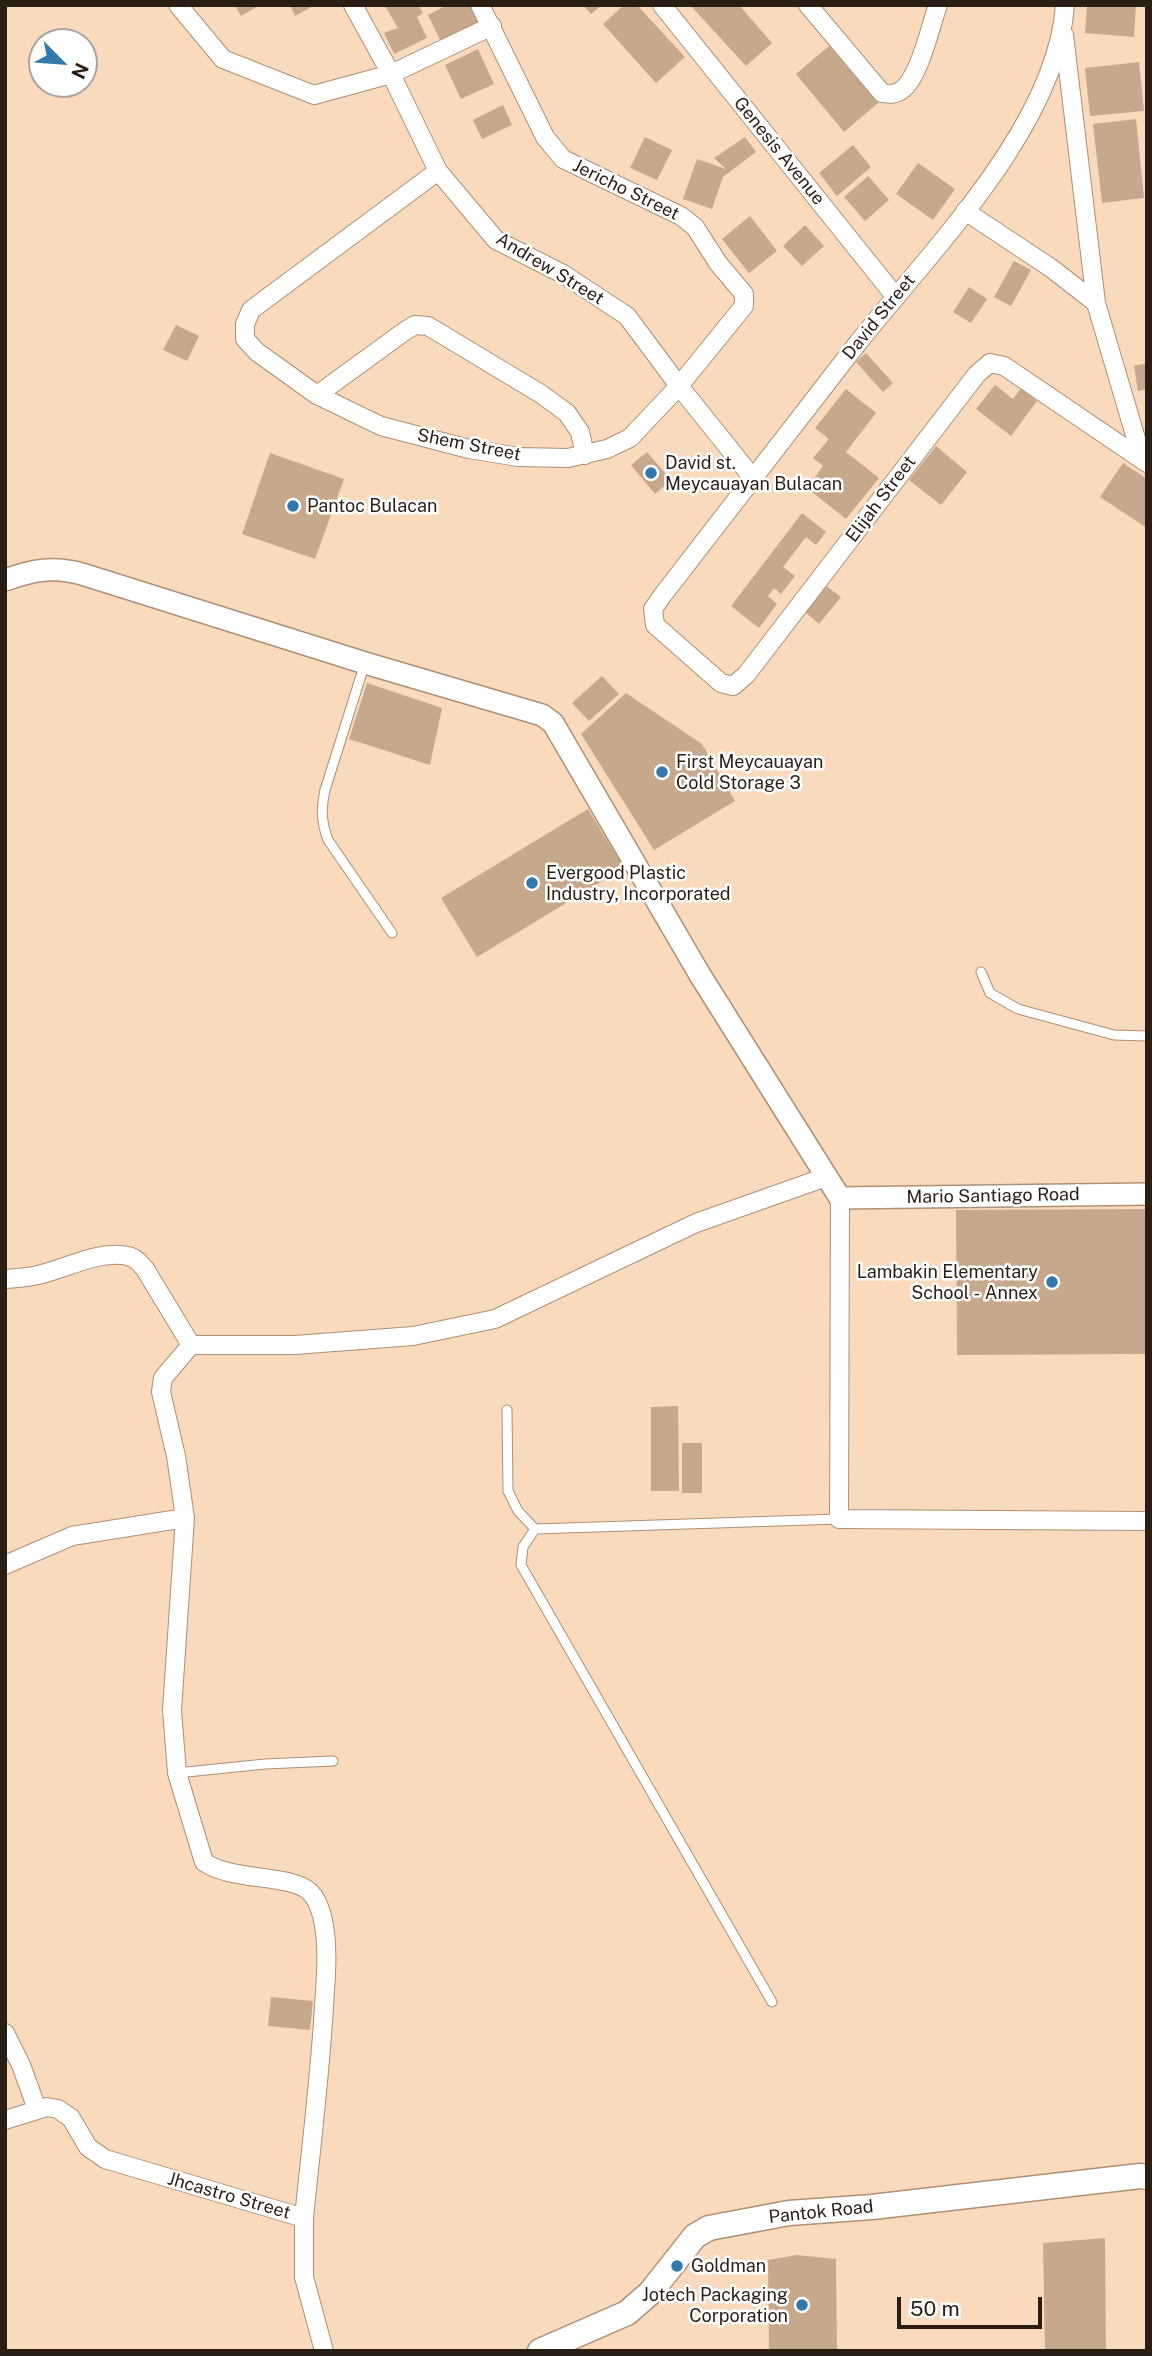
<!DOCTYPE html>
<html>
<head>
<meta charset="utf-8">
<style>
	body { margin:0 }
	#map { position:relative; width:1152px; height:2356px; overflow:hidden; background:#fadabd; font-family:"Public Sans",sans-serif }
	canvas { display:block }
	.frame { position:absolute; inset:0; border:7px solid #291e13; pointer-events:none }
	.north { position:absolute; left:28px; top:28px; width:70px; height:70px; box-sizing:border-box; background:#fff; border:2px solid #a9a5a1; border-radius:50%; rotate:115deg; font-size:19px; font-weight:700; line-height:28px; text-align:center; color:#291e13 }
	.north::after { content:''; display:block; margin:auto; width:24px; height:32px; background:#3279ad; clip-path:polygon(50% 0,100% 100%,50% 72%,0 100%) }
	.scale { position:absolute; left:897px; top:2297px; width:145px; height:32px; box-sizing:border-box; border:4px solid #291e13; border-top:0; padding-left:9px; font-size:21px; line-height:24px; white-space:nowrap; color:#291e13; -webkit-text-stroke:5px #fff; paint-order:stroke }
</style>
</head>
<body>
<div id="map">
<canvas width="1152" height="2356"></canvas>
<div class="frame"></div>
<div class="north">N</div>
<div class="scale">50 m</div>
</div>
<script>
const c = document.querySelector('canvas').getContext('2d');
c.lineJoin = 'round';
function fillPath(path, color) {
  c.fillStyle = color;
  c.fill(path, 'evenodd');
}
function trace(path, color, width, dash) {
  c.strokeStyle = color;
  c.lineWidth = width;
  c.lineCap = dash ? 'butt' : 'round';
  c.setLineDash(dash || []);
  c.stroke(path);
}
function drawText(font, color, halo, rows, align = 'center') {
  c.font = font + ' "Public Sans",sans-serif';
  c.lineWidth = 5;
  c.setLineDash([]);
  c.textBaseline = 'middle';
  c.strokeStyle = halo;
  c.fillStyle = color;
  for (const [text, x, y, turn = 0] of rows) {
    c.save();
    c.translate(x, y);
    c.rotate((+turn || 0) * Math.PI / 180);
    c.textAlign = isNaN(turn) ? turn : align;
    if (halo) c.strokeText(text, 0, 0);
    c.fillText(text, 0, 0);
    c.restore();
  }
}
fillPath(new Path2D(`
	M235,5H260L241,16Z
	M290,5H315L295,16Z
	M387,5H418L423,13L417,17L427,38L394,54L384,33L398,28L385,6Z
	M447,5H475L483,21L441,42L428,15Z
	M583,5H602L591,14Z
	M624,5H637L685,57L656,83L603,24Z
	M690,5H739L772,43L746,66Z
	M1087,5H1136L1134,37L1085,33Z
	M829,46L878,103L844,132L796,74Z
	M478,49L494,84L461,99L445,65Z
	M1139,62L1144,111L1090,116L1085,68Z
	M503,105L512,125L482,139L473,120Z
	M1136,119L1144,198L1102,203L1093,124Z
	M645,137L672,150L657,180L630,168Z
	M745,137L756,152L723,177L712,209L683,199L697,159L726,169L714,158Z
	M853,145L871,167L837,196L819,173Z
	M918,163L955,189L933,220L896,194Z
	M868,176L889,200L865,221L844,197Z
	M750,216L777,251L749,273L722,239Z
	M805,225L824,246L802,266L783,246Z
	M1014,261L1031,270L1011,306L994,297Z
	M969,287L987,299L971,323L953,312Z
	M176,325L199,336L187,361L163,350Z
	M866,353L893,383L883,392L856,362Z
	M1147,363V389L1138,391L1134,366Z
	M995,385L1013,399L1021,388L1037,401L1011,436L976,409Z
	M846,389L876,413L846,452L879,478L846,519L807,488L823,466L813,458L829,439L815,428Z
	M936,446L967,472L941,505L909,480Z
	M647,452L671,480L655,494L631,465Z
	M270,453L344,479L315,559L242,534Z
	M1123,463L1147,479L1145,502L1147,504V528L1100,497Z
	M802,513L826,532L816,545L806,537L783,567L795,576L781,594L774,588L768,596L777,604L759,628L731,606Z
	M825,585L841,597L819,624L804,611Z
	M602,676L619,694L589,721L572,703Z
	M367,683L442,708L430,765L349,739Z
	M626,693L702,744L735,801L654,850L581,734Z
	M588,809L624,868L477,957L441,898Z
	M1147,1209V1354L957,1355L956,1210Z
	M678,1406L679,1491H651V1407Z
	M682,1443H702V1493H682Z
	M271,1997L313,2001L310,2030L268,2026Z
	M1105,2238L1106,2351H1045L1043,2243Z
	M797,2255L836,2259L837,2351H769L768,2260Z`), '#c6a88c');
const service = new Path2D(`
	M365,663L325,790C321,809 321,821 328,840L392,933
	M981,972L990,993L1018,1009L1114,1035L1147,1036
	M507,1410L508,1491L518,1511L535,1529
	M177,1773L265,1764L333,1761
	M772,2002L521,1565L523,1547L535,1529L839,1519`);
const minor = new Path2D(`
	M178,5L223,59L314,95L391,74L492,26
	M353,5L391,74L438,171L496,240L563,274L627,316L679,386L752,477
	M662,5L895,296
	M808,5L882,93C890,94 896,95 903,89C920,75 930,27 938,5
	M1065,5C1057,126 929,253 857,344C791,428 726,512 662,596L653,609L655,625L721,683L733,686L746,675L977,374L990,363L1004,366L1147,463
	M1064,35L1096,303L1142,459
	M438,171L251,310L245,324V339L257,352L317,395L381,426L469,449L518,457L568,458L607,449L630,438L679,386L744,306V294L718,263L695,227L681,216L563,159L545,137L480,5
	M965,211L1051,268L1096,303
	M317,395L405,331L415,325L428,326L541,394L567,413L580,432L585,455
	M840,1198L839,1519L1147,1521
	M5,1279C14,1278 24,1278 33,1276C61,1271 100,1249 128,1256C136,1258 140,1263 145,1269L191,1345
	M5,1565L72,1536L185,1518
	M5,2033L21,2065L37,2109
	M5,2120L47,2107L58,2109L71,2118L88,2147L105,2159L304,2218V2277L324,2351
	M304,2218C311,2147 320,2077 324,2006C326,1979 329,1942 322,1916C320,1908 316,1898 310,1892C292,1874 230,1881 204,1862L177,1773L172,1710L185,1518L176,1456L161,1392L163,1378L191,1345H295L413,1336L495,1319L696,1223L826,1177`);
const tertiary = new Path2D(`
	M5,580C33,570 53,566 82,574L365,663L542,715L553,723L700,975L840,1198L1147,1194`);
const secondary = new Path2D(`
	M540,2351L627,2313L650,2293L695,2236L709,2228L789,2213L872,2207L1140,2176L1147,2177`);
trace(service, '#ad9075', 11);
trace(minor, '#ad9075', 20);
trace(tertiary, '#ad9075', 24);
trace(secondary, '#ad9075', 27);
trace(service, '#fff', 9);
trace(minor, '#fff', 18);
trace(tertiary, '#fff', 21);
trace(secondary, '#fff', 24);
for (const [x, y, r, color] of [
	[651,473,7,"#3279ad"],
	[293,506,7,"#3279ad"],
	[662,772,7,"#3279ad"],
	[532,883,7,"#3279ad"],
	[1052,1282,7,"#3279ad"],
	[677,2266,7,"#3279ad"],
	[802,2305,7,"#3279ad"]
]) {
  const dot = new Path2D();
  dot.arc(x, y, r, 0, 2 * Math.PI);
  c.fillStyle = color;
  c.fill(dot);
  trace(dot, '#fff', 2.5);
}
drawText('18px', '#291e13', '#fff', [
	["Genesis Avenue",779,151,51],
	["Jericho Street",626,190,26],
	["Andrew Street",550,269,31],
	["David Street",879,317,-51],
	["Shem Street",469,445,11],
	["Elijah Street",881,499,-53],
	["Mario Santiago Road",993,1196,-1],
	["Jhcastro Street",229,2196,16],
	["Pantok Road",821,2212,-6]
]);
drawText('18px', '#291e13', '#fff', [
	["David st.",665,463],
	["Meycauayan Bulacan",665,484],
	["Pantoc Bulacan",307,506],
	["First Meycauayan",676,762],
	["Cold Storage 3",676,783],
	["Evergood Plastic",546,873],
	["Industry, Incorporated",546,894],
	["Lambakin Elementary",1038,1272,"right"],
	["School - Annex",1038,1293,"right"],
	["Goldman",691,2266],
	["Jotech Packaging",788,2295,"right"],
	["Corporation",788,2316,"right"]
], 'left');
</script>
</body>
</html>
